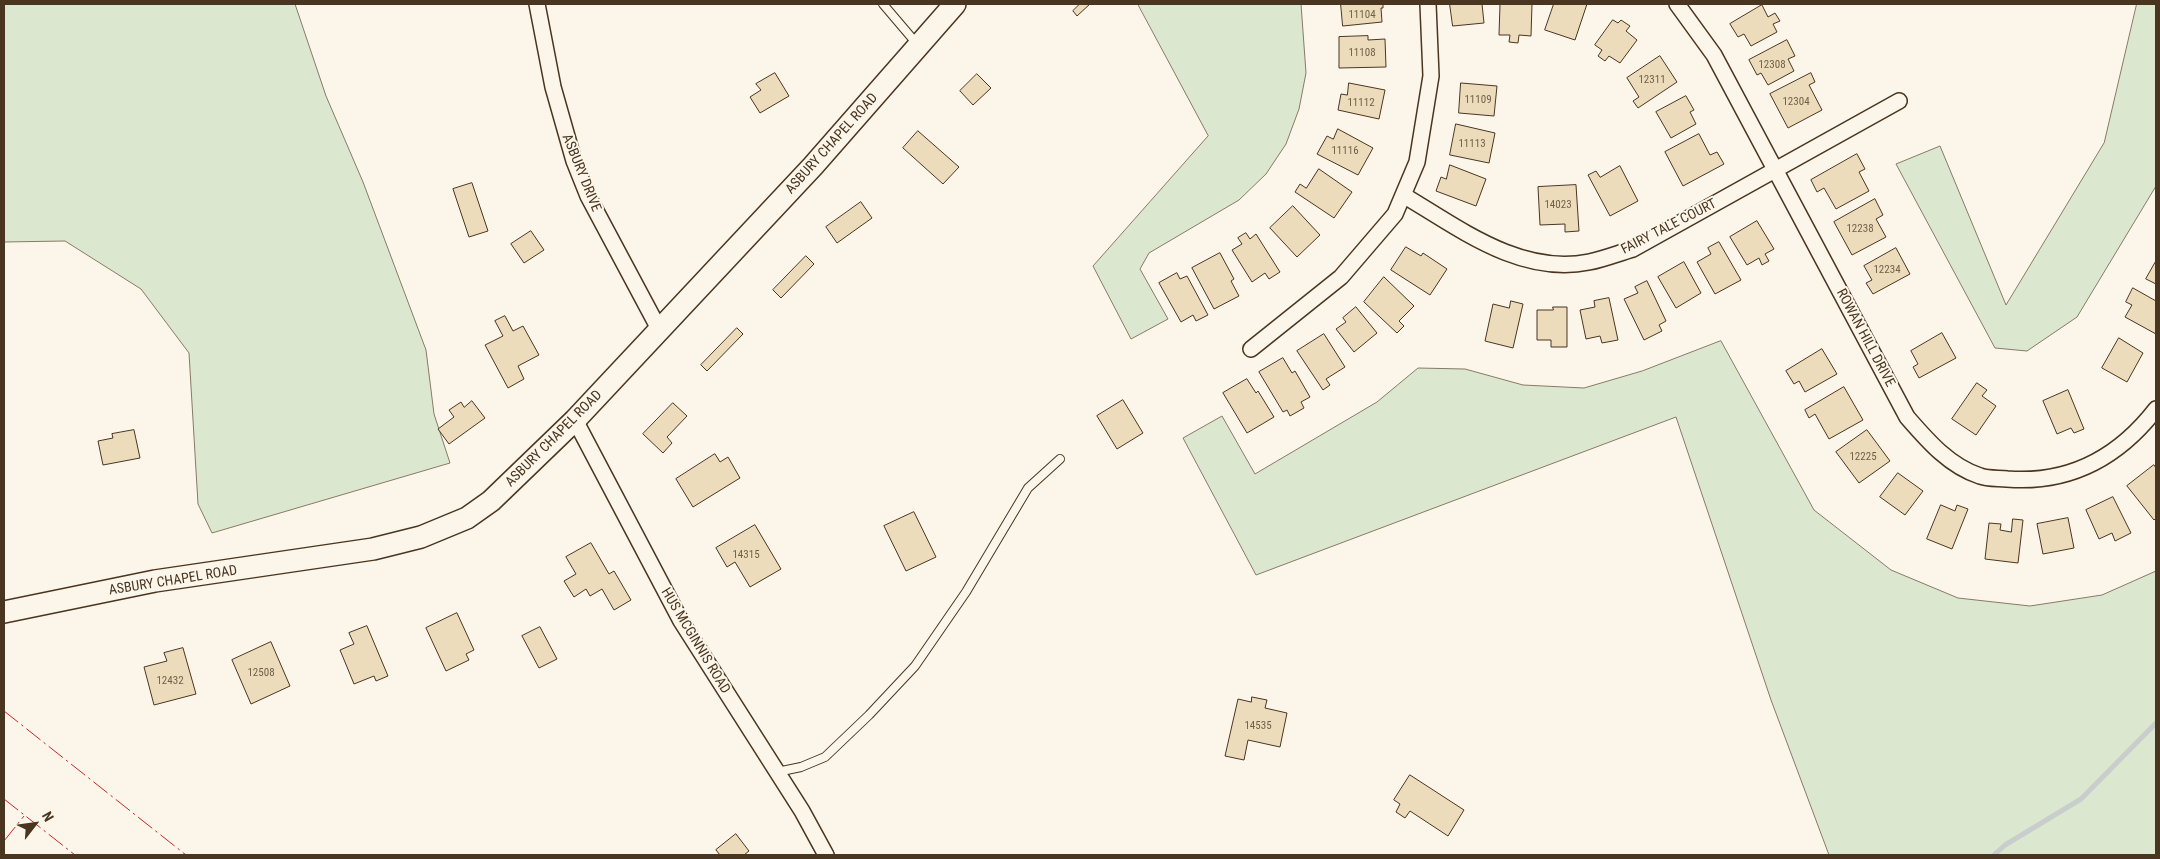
<!DOCTYPE html>
<html>
<head>
<meta charset="utf-8">
<style>
	body { margin:0 }
	#map { position:relative; width:2160px; height:859px; overflow:hidden; background:#fbf6e9; font-family:"Roboto Condensed",sans-serif }
	canvas { display:block }
	.frame { position:absolute; inset:0; border:5px solid #4a3520; pointer-events:none }
	.north { position:absolute; left:10px; top:799px; width:50px; height:50px; -webkit-text-stroke:4px #fbf6e9; paint-order:stroke; rotate:60deg; font-size:14px; font-weight:700; line-height:20px; text-align:center; color:#4a3520 }
	.north::after { content:''; display:block; margin:auto; width:18px; height:22px; background:#4a3520; clip-path:polygon(50% 0,100% 100%,50% 72%,0 100%) }
</style>
</head>
<body>
<div id="map">
<canvas width="2160" height="859"></canvas>
<div class="frame"></div>
<div class="north">N</div>
</div>
<script>
const c = document.querySelector('canvas').getContext('2d');
c.lineJoin = 'round';
function fillPath(path, color) {
  c.fillStyle = color;
  c.fill(path, 'evenodd');
}
function trace(path, color, width, dash) {
  c.strokeStyle = color;
  c.lineWidth = width;
  c.lineCap = dash ? 'butt' : 'round';
  c.setLineDash(dash || []);
  c.stroke(path);
}
function drawText(font, color, halo, rows, align = 'center') {
  c.font = font + ' "Roboto Condensed",sans-serif';
  c.lineWidth = 4;
  c.setLineDash([]);
  c.textBaseline = 'middle';
  c.strokeStyle = halo;
  c.fillStyle = color;
  for (const [text, x, y, turn = 0] of rows) {
    c.save();
    c.translate(x, y);
    c.rotate((+turn || 0) * Math.PI / 180);
    c.textAlign = isNaN(turn) ? turn : align;
    if (halo) c.strokeText(text, 0, 0);
    c.fillText(text, 0, 0);
    c.restore();
  }
}
const green = new Path2D(`
	M4,4H295L326,96L363,182L426,350L434,414L450,463L212,533L198,504L189,353L141,289L65,241L4,242Z
	M1138,4H1301L1306,73L1299,109L1286,144L1266,174L1239,200L1149,253L1140,269L1168,319L1131,339L1093,266L1208,136Z
	M2137,4H2156V186L2077,317L2027,351L1995,348L1896,164L1940,146L2006,305L2104,143Z
	M1721,341L1814,510L1891,570L1958,598L2030,606L2102,595L2156,571V855H1829L1771,700L1676,417L1256,575L1183,438L1222,416L1255,474L1377,402L1418,368L1465,369L1523,385L1584,388L1642,371Z`);
fillPath(green, '#dce7d0');
trace(green, '#887966', 1);
trace(new Path2D(`
	M1994,855L2005,845L2081,799L2156,723`), '#c9cecd', 5);
const building = new Path2D(`
	M1080,4H1090L1077,16L1073,11Z
	M1341,4H1383V8H1381L1382,22L1343,26Z
	M1450,4H1482L1484,23L1453,26Z
	M1504,4H1532L1531,36L1519,35L1518,43L1509,42L1510,35H1499L1500,5Z
	M1554,4H1587L1575,40L1545,30Z
	M1762,5L1768,17L1775,13L1780,21L1773,24L1777,32L1751,46L1744,34L1738,37L1730,24Z
	M1613,20L1618,23L1621,20L1630,26L1626,31L1637,40L1620,63L1609,56L1605,61L1598,56L1602,50L1595,45Z
	M1368,36V40L1385,39L1386,67L1339,68V37Z
	M1787,40L1795,56L1788,59L1794,71L1768,85L1761,73L1757,75L1749,60Z
	M1660,56L1677,82L1638,108L1633,101L1639,97L1627,78Z
	M775,73L789,96L760,113L750,97L761,90L756,84Z
	M1811,73L1815,82L1809,85L1822,110L1788,128L1770,94Z
	M977,74L991,88L973,105L960,91Z
	M1349,83L1385,90L1379,119L1338,110L1341,94L1347,95Z
	M1461,83L1497,86L1494,116L1459,113Z
	M1686,96L1694,110L1690,112L1696,124L1671,138L1656,112Z
	M1456,124L1495,133L1489,163L1450,155Z
	M1338,129L1373,148L1358,175L1317,154L1327,136L1333,139Z
	M918,131L959,167L943,184L903,148Z
	M1699,134L1710,155L1717,152L1724,164L1683,186L1665,152Z
	M1857,154L1865,169L1859,172L1869,191L1836,209L1824,188L1817,192L1811,180Z
	M1450,165L1486,179L1476,206L1436,191L1441,177L1446,179Z
	M1620,166L1638,201L1610,216L1588,175L1596,171L1600,177Z
	M1319,169L1352,192L1334,218L1295,192L1300,184L1306,188Z
	M472,183L488,231L469,237L453,189Z
	M1576,185L1579,231L1565,232V224L1540,225L1538,187Z
	M1875,199L1883,215L1876,219L1886,237L1852,255L1834,222Z
	M861,202L872,218L837,243L826,227Z
	M1293,206L1320,235L1297,257L1270,228Z
	M1757,221L1774,249L1765,254L1769,261L1762,265L1759,258L1747,265L1730,237Z
	M531,231L544,250L524,263L511,244Z
	M1246,233L1250,239L1256,234L1280,272L1269,279L1265,273L1252,282L1232,250L1242,244L1238,238Z
	M1719,242L1741,280L1715,294L1697,262L1711,254L1708,248Z
	M1406,247L1421,256L1423,253L1447,269L1430,295L1391,270Z
	M1896,248L1910,274L1873,294L1866,283L1872,280L1864,266Z
	M1220,253L1234,279L1231,281L1239,296L1214,309L1192,268Z
	M806,256L814,264L781,298L773,290Z
	M2156,261V284L2146,279Z
	M1684,262L1701,293L1676,308L1658,277Z
	M1177,273L1180,279L1187,276L1208,315L1196,321L1193,315L1181,322L1159,283Z
	M1384,277L1414,306L1399,321L1404,326L1397,333L1364,302Z
	M1647,281L1666,321L1659,325L1662,331L1644,340L1624,299L1638,293L1635,287Z
	M2133,288L2156,301V334L2125,317L2132,305L2126,302Z
	M1609,298L1618,340L1602,343L1600,336L1586,339L1580,310L1595,307L1594,301Z
	M1511,301L1523,304L1513,348L1485,341L1493,304L1509,308Z
	M1356,307L1377,333L1354,352L1336,329L1346,322L1343,318Z
	M1553,307H1567V347H1551V340H1537V310H1553Z
	M505,316L513,331L523,326L539,355L518,366L524,379L508,388L485,345L503,336L495,321Z
	M737,328L743,334L707,371L701,365Z
	M1942,333L1956,358L1919,378L1913,367L1918,364L1911,351Z
	M1324,334L1345,367L1326,379L1330,385L1323,390L1297,351Z
	M2119,338L2143,353L2127,382L2102,368Z
	M1822,349L1837,374L1805,392L1799,381L1794,384L1786,371Z
	M1283,358L1292,373L1295,371L1310,397L1301,402L1304,408L1290,416L1287,410L1283,412L1259,372Z
	M1247,379L1256,393L1258,391L1274,417L1247,433L1223,393Z
	M1977,383L1987,390L1982,396L1996,406L1976,435L1952,419Z
	M1844,387L1863,420L1829,439L1815,414L1809,418L1805,410Z
	M2068,390L2084,429L2074,433L2071,428L2057,434L2043,401Z
	M1123,400L1143,433L1117,449L1097,416Z
	M472,401L485,418L449,444L438,429L454,417L449,410L461,402L464,407Z
	M673,403L687,416L667,437L672,443L663,453L643,434Z
	M134,430L140,458L103,465L98,441L113,438L112,434Z
	M1867,430L1890,461L1859,483L1836,452Z
	M715,454L720,462L728,457L740,478L693,507L676,479Z
	M2154,465L2156,468V518L2154,520L2127,486Z
	M1898,473L1923,491L1905,515L1880,497Z
	M2113,497L2131,533L2115,541L2112,533L2099,539L2086,510Z
	M1941,505L1955,511L1957,505L1968,509L1952,549L1927,539Z
	M914,512L936,557L906,571L884,526Z
	M2068,518L2074,548L2043,554L2037,524Z
	M2013,519L2023,520L2018,563L1985,559L1989,523L2001,524L2000,530L2011,532Z
	M755,525L781,569L750,587L735,562L727,567L716,548Z
	M591,543L609,574L614,571L631,600L614,610L602,589L590,596L586,589L574,597L564,581L576,574L566,557Z
	M457,613L474,650L466,654L469,660L446,671L426,628Z
	M367,626L388,676L376,681L374,676L354,684L340,650L354,644L349,633Z
	M540,627L557,659L539,668L522,636Z
	M271,642L290,686L251,704L232,660Z
	M183,648L196,694L154,705L144,667L167,661L164,653Z
	M1252,697L1267,700L1265,708L1287,713L1280,747L1248,740L1244,760L1225,756L1238,699L1251,702Z
	M1410,775L1464,810L1448,836L1410,811L1405,818L1396,812L1400,804L1394,800Z
	M736,834L749,851L744,855H720L716,850Z`);
fillPath(building, '#ecdcbc');
trace(building, '#4a3520', 1);
const lane = new Path2D(`
	M883,4L917,44
	M777,772L801,767L825,757L869,715L915,666L966,592L1028,488L1060,459`);
const street = new Path2D(`
	M537,4L553,87L574,161L588,196L659,329
	M1677,4L1714,55L1907,417C1927,440 1949,466 1980,476C1988,479 1999,478 2007,479C2070,484 2118,458 2156,409
	M1403,195C1459,228 1520,276 1589,262C1604,259 1619,253 1633,249L1899,101
	M1251,349L1341,277L1395,214L1417,162L1431,76L1428,4
	M575,420L681,621L802,811L826,855`);
const secondary = new Path2D(`
	M4,612L155,581L373,549L421,537L467,518L491,501L575,420L813,166L955,4`);
trace(lane, '#4a3520', 10);
trace(street, '#4a3520', 18);
trace(secondary, '#4a3520', 24);
trace(lane, '#fbf6e9', 8);
trace(street, '#fbf6e9', 15);
trace(secondary, '#fbf6e9', 21);
trace(new Path2D(`
	M4,711L186,855
	M4,799L75,855
	M4,841L24,816`), '#c62828', 1, [18, 4, 2.5, 4]);
drawText('11px', '#725f47', null, [
	["11104",1362,15],
	["11108",1362,53],
	["12308",1772,65],
	["12311",1652,80],
	["11109",1478,100],
	["12304",1796,102],
	["11112",1361,103],
	["11113",1472,144],
	["11116",1345,151],
	["14023",1558,205],
	["12238",1860,229],
	["12234",1887,270],
	["12225",1863,457],
	["14315",746,555],
	["12508",261,673],
	["12432",170,681],
	["14535",1258,726]
]);
drawText('14px', '#4a3520', '#fbf6e9', [
	["ASBURY CHAPEL ROAD",832,144,-48],
	["ASBURY DRIVE",581,173,68],
	["FAIRY TALE COURT",1669,227,-27],
	["ROWAN HILL DRIVE",1865,338,62],
	["ASBURY CHAPEL ROAD",554,439,-45],
	["ASBURY CHAPEL ROAD",173,581,-9],
	["HUS MCGINNIS ROAD",695,641,59]
]);
</script>
</body>
</html>
